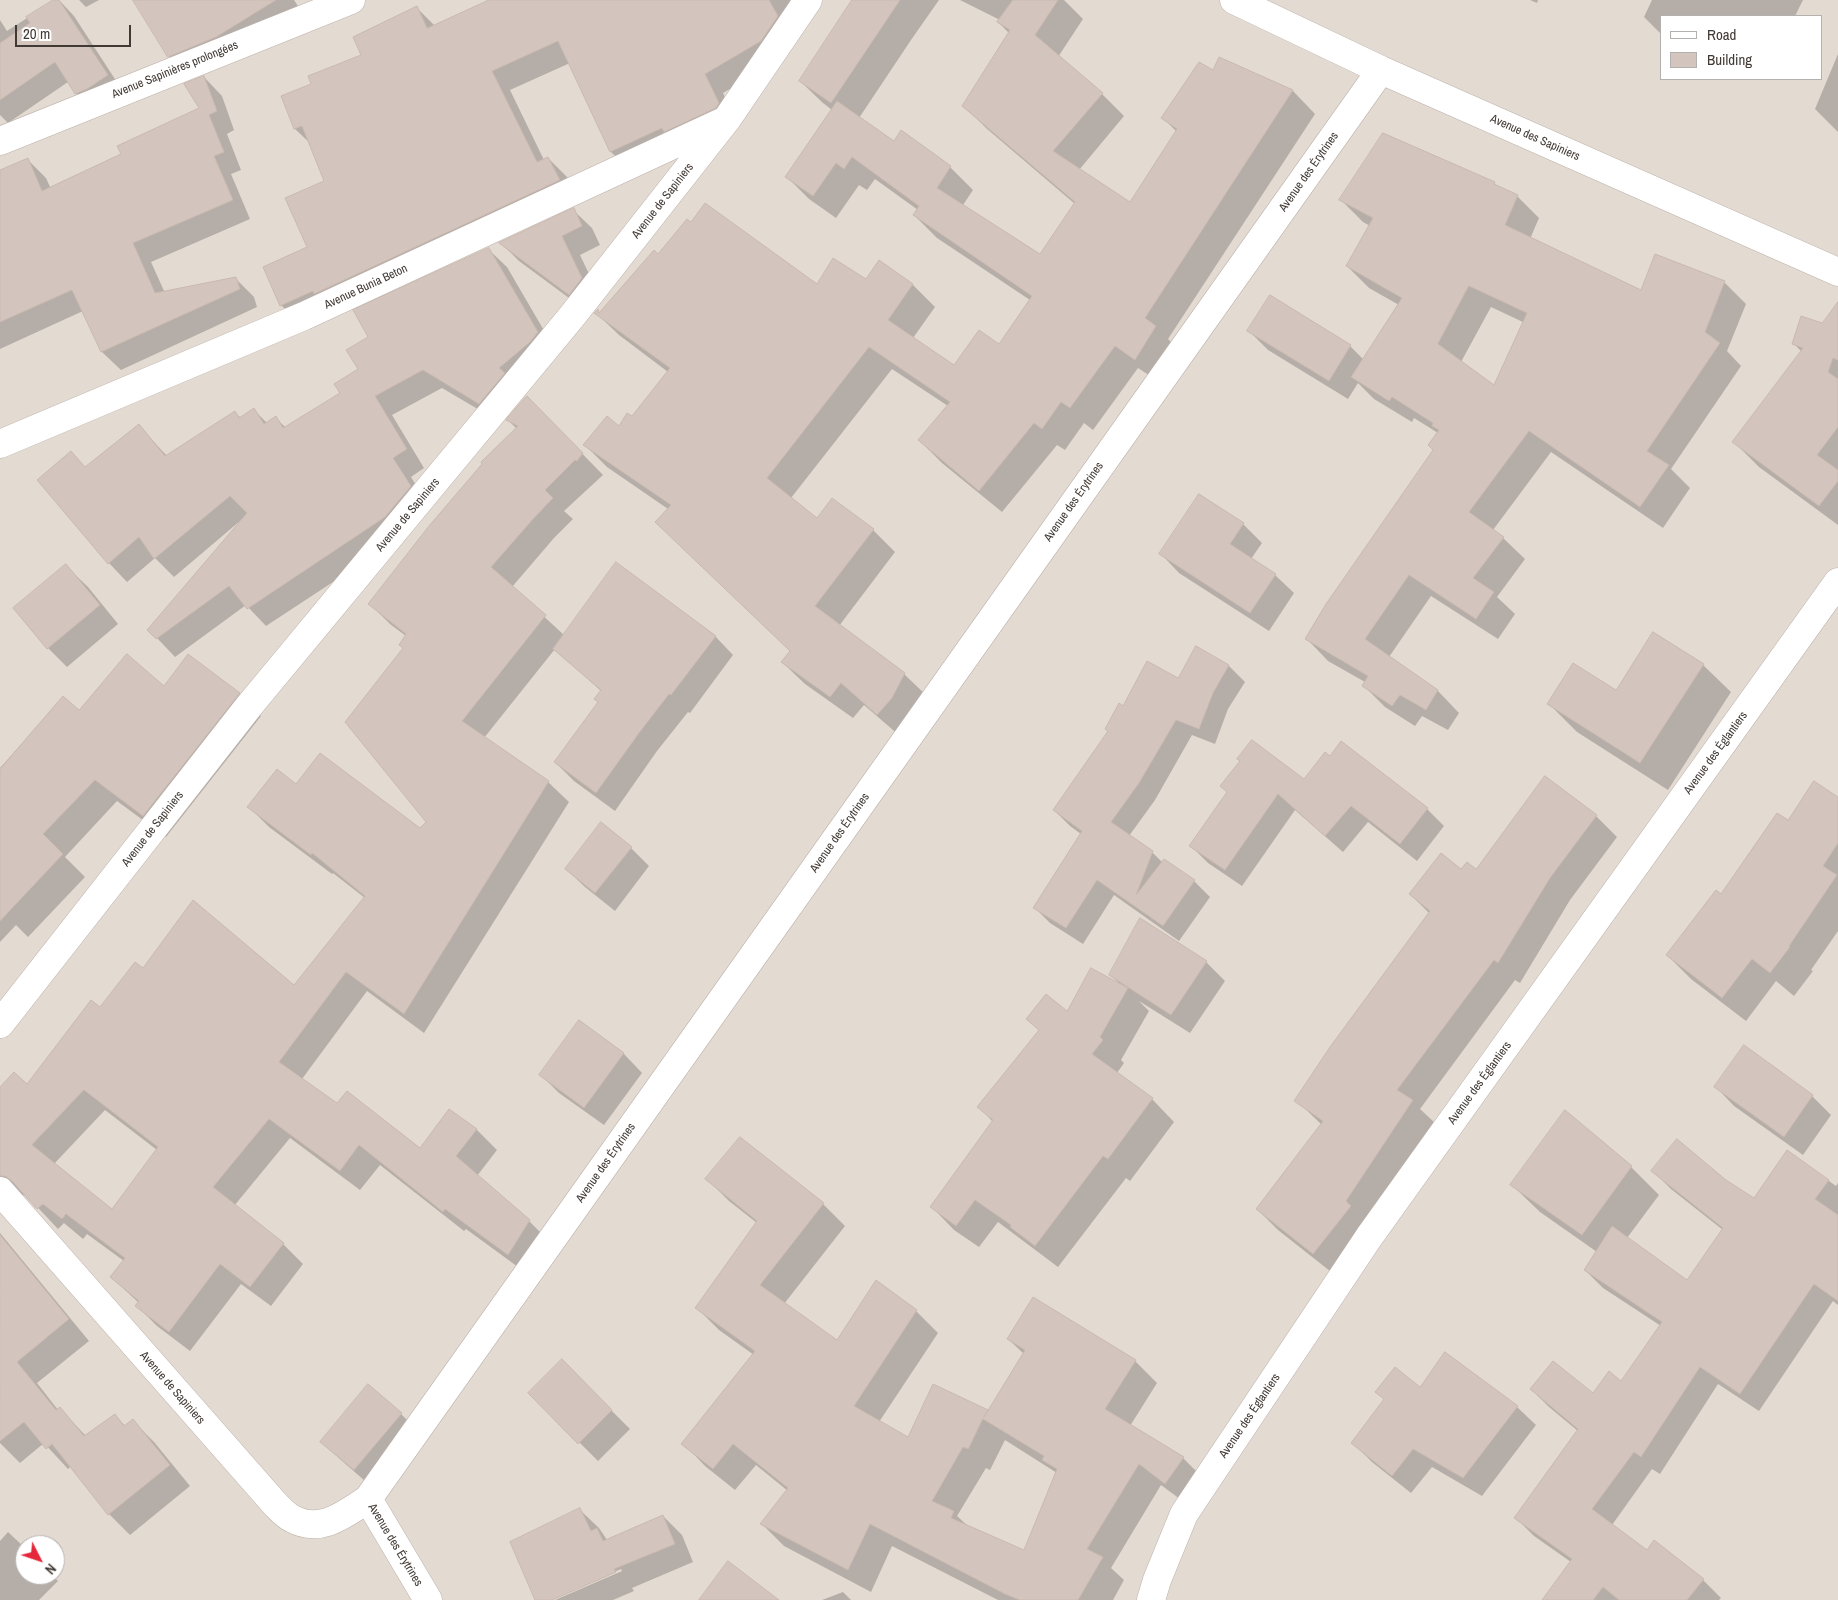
<!DOCTYPE html>
<html>
<head>
<meta charset="utf-8">
<style>
	body { margin:0 }
	#map { position:relative; width:1838px; height:1600px; overflow:hidden; background:#f0e9e4; font-family:"Archivo Narrow",sans-serif }
	canvas { display:block }
	.legend { position:absolute; left:1660px; top:15px; width:162px; height:65px; box-sizing:border-box; background:#fff; border:1px solid #b3b0ae; margin:0; padding:6px 9px; list-style:none; font-size:15px; color:#413934 }
	.legend li { display:flex; align-items:center; gap:10px; height:25px }
	.legend b { width:25px; border:1px solid #b3b0ae }
	.north { position:absolute; left:15px; top:1535px; width:50px; height:50px; box-sizing:border-box; background:#fff; border:1px solid #b3b0ae; border-radius:50%; rotate:131deg; font-size:14px; font-weight:700; line-height:20px; text-align:center; color:#413934 }
	.north::after { content:''; display:block; margin:auto; width:18px; height:22px; background:#e4273a; clip-path:polygon(50% 0,100% 100%,50% 72%,0 100%) }
	.scale { position:absolute; left:15px; top:25px; width:116px; height:22px; box-sizing:border-box; border:2px solid #413934; border-top:0; padding-left:6px; font-size:15px; line-height:18px; white-space:nowrap; color:#413934; -webkit-text-stroke:4px #fff; paint-order:stroke }
</style>
</head>
<body>
<div id="map">
<canvas width="1838" height="1600"></canvas>
<ul class="legend">
<li><b style="height:6px;background:#fff"></b>Road</li>
<li><b style="height:14px;background:#d3c5be"></b>Building</li>
</ul>
<div class="north">N</div>
<div class="scale">20 m</div>
</div>
<script>
const c = document.querySelector('canvas').getContext('2d');
c.lineJoin = 'round';
function fillPath(path, color) {
  c.fillStyle = color;
  c.fill(path, 'evenodd');
}
function trace(path, color, width, dash) {
  c.strokeStyle = color;
  c.lineWidth = width;
  c.lineCap = dash ? 'butt' : 'round';
  c.setLineDash(dash || []);
  c.stroke(path);
}
function drawText(font, color, halo, rows, align = 'center') {
  c.font = font + ' "Archivo Narrow",sans-serif';
  c.lineWidth = 4.5;
  c.setLineDash([]);
  c.textBaseline = 'middle';
  c.strokeStyle = halo;
  c.fillStyle = color;
  for (const [text, x, y, turn = 0] of rows) {
    c.save();
    c.translate(x, y);
    c.rotate((+turn || 0) * Math.PI / 180);
    c.textAlign = isNaN(turn) ? turn : align;
    if (halo) c.strokeText(text, 0, 0);
    c.fillText(text, 0, 0);
    c.restore();
  }
}
fillPath(new Path2D(`
	M0,0H1838V1600H0ZM1662,16H1822V79H1662ZM25,1545H55V1575H25Z`), '#e3dad2');
fillPath(new Path2D(`
	M55,0H59L74,16L124,93L93,111L76,93L68,82L8,123L0,115V20L7,31Z
	M79,0H99L86,7Z
	M134,0H294L309,23L189,76L169,56Z
	M492,0H793L780,60L723,93L737,123L631,171L611,152L570,63L510,90L544,160L548,158L567,177L578,199L301,325L282,306L264,268L309,247L326,181L311,144L295,129L283,97L313,84L363,55L417,8L435,26Z
	M854,0H939L911,40L859,118L894,143L902,132L950,167L973,190L963,205L1041,256L1075,204L986,128L963,105L1010,34L998,22L1000,20L960,0H1064L1083,19L1058,57L1102,94L1124,116L1079,170L1130,204L1177,132L1163,118L1213,72L1220,58L1293,91L1315,114L1168,339L1178,349L1158,381L1138,368L1093,430L1084,423L1065,450L1057,445L1002,512L942,463L919,440L948,406L892,369L791,498L817,520L873,530L895,552L839,626L904,674L927,696L900,736L864,705L853,718L805,684L782,662L791,652L668,509L607,467L585,445L619,428L632,418L668,372L619,335L596,313L598,311L600,313L659,255L817,286L866,281L880,261L913,285L935,307L913,338L954,367L999,346L1030,300L937,238L914,215L918,210L875,179L867,190L859,185L836,218L809,199L787,177L832,110L823,103L800,81Z
	M1530,0H1538L1537,3Z
	M1652,0H1803L1795,16H1662V35L1644,17Z
	M1838,54V132L1815,109Z
	M204,77L222,96L234,130L227,134L241,170L231,174L250,219L151,262L165,293L235,278L254,297L257,307L121,370L102,352L83,311L0,349V172L28,160L46,178L51,189L122,155L201,108Z
	M1383,134L1494,183L1498,187L1517,196L1539,218L1530,239L1642,291L1724,282L1746,304L1727,351L1741,366L1671,469L1690,488L1663,528L1551,452L1493,530L1503,538L1525,559L1497,597L1515,614L1498,639L1431,596L1389,657L1438,691L1459,713L1448,730L1422,716L1415,726L1385,707L1363,685L1365,682L1328,661L1307,639L1434,450L1438,433L1414,418L1412,422L1374,399L1358,383L1348,399L1268,350L1249,331L1350,346L1364,360L1399,305L1369,288L1347,266L1370,226L1363,222L1341,200ZM1491,307L1525,323L1495,387L1461,362Z
	M573,210L592,228L600,245L580,255L600,297L588,312L519,261L501,243Z
	M488,249L507,267L556,351L498,421L442,388L392,415L424,468L411,477L428,505L403,536L266,626L246,605L175,657L157,638L240,521L174,577L155,558L127,582L109,563L39,480L86,468L139,426L167,456L235,413L241,418L254,410L267,423L276,418L286,428L342,394L360,369L370,337Z
	M1838,304V525L1759,467L1734,442L1802,352L1793,343L1822,325Z
	M527,397L603,475L564,511L573,519L554,538L512,587L564,635L715,636L733,655L690,713L688,712L657,751L615,811L574,781L555,762L599,702L601,691L555,649L484,738L548,782L569,802L424,1033L367,991L302,1079L337,1105L420,1150L450,1111L477,1130L497,1150L477,1176L529,1221L549,1241L529,1275L466,1229L464,1231L380,1165L360,1190L290,1138L234,1206L283,1244L303,1264L271,1306L241,1284L190,1351L157,1326L137,1306L139,1303L111,1277L124,1261L87,1234L83,1239L64,1223L58,1229L27,1196L0,1190V1089L27,1086L100,1009L143,970L294,987L365,898L333,873L332,874L269,827L249,807L296,785L420,830L428,822L404,648L406,636L390,624L370,604L517,429L508,420ZM105,1110L157,1150L112,1211L54,1164Z
	M1243,524L1262,543L1251,559L1275,575L1294,593L1269,631L1179,573L1161,554Z
	M69,569L88,587L118,624L67,667L48,648L18,611Z
	M1703,665L1731,692L1668,790L1577,732L1549,704L1616,692Z
	M1229,666L1245,682L1228,709L1215,744L1192,735L1155,800L1129,836L1152,852L1163,863L1194,881L1210,897L1179,941L1114,895L1083,944L1050,923L1034,907L1081,834L1070,826L1054,810L1109,732L1124,707L1178,679Z
	M164,688L239,694L261,716L166,837L117,801L65,857L85,877L28,937L16,925L0,942V768L63,698L79,712Z
	M1304,781L1427,809L1444,826L1417,861L1368,822L1343,852L1295,810L1242,886L1208,863L1191,846L1228,793Z
	M1838,798V931L1811,970L1813,971L1794,996L1776,981L1746,1021L1691,979L1667,955L1788,822Z
	M1596,816L1617,837L1570,900L1520,983L1515,980L1420,1109L1434,1122L1367,1223L1335,1275L1278,1230L1257,1209L1322,1125L1296,1100L1430,914L1410,894L1461,871H1476Z
	M631,848L649,866L615,911L585,887L566,869Z
	M1141,920L1206,962L1225,981L1190,1033L1139,1001L1149,1011L1121,1060L1124,1063L1117,1073L1152,1099L1174,1122L1130,1181L1126,1178L1058,1267L998,1222L979,1247L954,1230L932,1207L993,1122L978,1106L1040,1031L1028,1019L1068,1013L1120,984L1110,975Z
	M579,1022L624,1054L642,1073L604,1125L559,1093L541,1075Z
	M1744,1047L1812,1096L1831,1115L1803,1155L1734,1106L1716,1087Z
	M740,1138L823,1204L845,1226L784,1304L837,1341L916,1311L938,1333L879,1422L908,1439L987,1411L988,1413L1024,1354L1008,1339L1135,1361L1157,1383L1130,1426L1183,1458L1205,1480L1188,1505L1161,1485L1111,1568L1124,1580L1113,1600H998L892,1546L871,1592L784,1546L762,1524L788,1491L756,1465L735,1490L705,1466L683,1443L754,1355L719,1330L697,1308L757,1223L729,1201L707,1179ZM1005,1440L1057,1473L1025,1552L969,1527L957,1516L986,1468L990,1470Z
	M1788,1152L1836,1186L1838,1183V1305L1833,1301L1759,1411L1718,1384L1660,1474L1652,1469L1612,1525L1647,1551L1703,1580L1721,1598L1719,1600H1553L1571,1562L1534,1536L1516,1518L1578,1431L1549,1407L1531,1389L1593,1394L1621,1383L1661,1326L1603,1288L1585,1270L1597,1252L1540,1212L1512,1185L1631,1167L1659,1195L1627,1238L1688,1282L1723,1230L1671,1189L1653,1171L1726,1181L1754,1200Z
	M0,1233L89,1341L37,1383L58,1410L60,1409L86,1436L115,1415L126,1427L133,1421L154,1442L190,1486L130,1535L109,1514L71,1466L68,1469L44,1443L20,1463L0,1443Z
	M562,1361L630,1429L598,1461L530,1393Z
	M368,1386L401,1414L420,1433L373,1488L341,1460L322,1442Z
	M1421,1388L1517,1407L1536,1425L1482,1496L1432,1467L1411,1493L1372,1462L1353,1443Z
	M580,1510L599,1528L607,1540L663,1516L682,1535L693,1562L632,1588L634,1591L613,1600H555L622,1571L621,1569L549,1600H536Z
	M8,1532L25,1548V1575H52L58,1581L39,1600H0V1541Z
	M843,1592L851,1600H822Z`), '#0003');
const building = new Path2D(`
	M53,0H59L108,75L87,89L75,94L55,62L0,100V43L30,23L26,17Z
	M133,0H276L216,37L168,57Z
	M489,0H769L778,16L761,41L705,74L719,103L716,108L664,132L662,128L610,152L558,41L492,71L537,162L548,157L560,180L314,294L313,291L280,306L263,267L307,247L285,198L324,181L302,126L294,129L281,96L311,84L308,76L361,55L353,37L417,6L427,28Z
	M852,0H900L831,103L799,81Z
	M1013,0H1058L1035,35L1103,93L1053,151L1130,202L1177,129L1161,118L1199,62L1213,70L1219,57L1293,90L1145,318L1156,326L1135,360L1115,346L1070,408L1061,402L1042,429L1034,423L979,491L918,440L950,402L869,347L767,478L817,518L832,498L874,529L815,606L905,673L892,698L877,715L841,683L830,697L781,662L790,651L655,522L671,505L583,445L607,416L619,426L627,413L632,416L670,368L594,313L598,309L599,313L654,250L658,254L687,219L691,222L705,203L817,284L833,258L866,279L879,260L913,284L888,320L954,365L979,330L999,344L1032,296L913,215L919,206L852,157L844,169L836,163L813,196L785,177L837,101L894,141L901,130L951,166L937,188L1040,254L1075,202L962,106L1010,30L997,22Z
	M204,76L217,111L209,115L224,152L214,156L233,200L133,243L155,293L236,277L240,289L101,352L72,290L0,322V170L28,158L42,191L121,154L117,146L199,108L184,84Z
	M1383,133L1495,182L1494,184L1518,195L1505,225L1641,290L1655,254L1725,281L1705,332L1720,343L1647,451L1669,465L1640,507L1529,431L1469,512L1504,537L1473,578L1494,592L1476,619L1409,575L1365,639L1438,690L1426,710L1400,695L1392,706L1362,686L1368,676L1305,639L1326,604L1433,450L1428,445L1439,430L1432,426L1433,423L1392,397L1389,401L1351,377L1402,298L1346,266L1373,218L1339,200ZM1469,286L1527,313L1494,385L1438,344Z
	M574,208L582,226L562,236L582,278L569,295L499,243Z
	M489,248L538,332L530,342L499,368L505,373L479,404L423,370L375,396L407,449L393,458L411,486L385,517L247,609L229,586L156,639L147,630L247,513L230,496L154,559L139,537L108,564L37,480L71,451L85,467L139,424L165,456L235,411L239,418L254,408L264,424L276,416L283,428L340,393L334,384L358,369L346,350L368,337L353,310Z
	M1270,295L1351,345L1329,381L1247,331Z
	M1838,302V360L1833,358L1828,372L1838,379V427L1817,455L1838,470V481L1819,506L1732,442L1803,348L1792,344L1801,316L1822,323Z
	M527,396L583,453L577,461L575,460L545,490L553,498L534,518L491,567L546,615L462,721L549,781L404,1014L346,972L279,1062L337,1103L347,1091L420,1148L449,1109L477,1129L456,1156L530,1220L508,1255L445,1209L443,1212L359,1145L340,1171L269,1119L213,1187L284,1243L250,1287L220,1264L169,1332L135,1306L139,1301L110,1277L125,1258L66,1214L62,1219L43,1204L37,1209L12,1181L5,1176H0V1087L14,1072L27,1084L91,1000L100,1007L135,962L143,968L193,900L294,985L365,896L312,853L311,855L247,807L277,769L296,784L320,753L420,828L426,822L345,722L403,648L399,645L406,634L368,604L429,526L482,464L481,462L518,426L506,420ZM84,1090L158,1147L112,1209L32,1145Z
	M1199,494L1244,523L1230,544L1276,574L1250,613L1159,554Z
	M616,562L716,636L671,695L669,694L639,733L596,793L554,762L598,702L594,699L601,690L553,649Z
	M66,564L100,605L47,649L13,608Z
	M1653,632L1704,664L1640,763L1547,704L1573,663L1616,690Z
	M1196,646L1229,665L1213,693L1199,729L1176,720L1139,783L1111,822L1153,851L1136,895L1164,859L1195,880L1163,926L1097,880L1066,928L1033,908L1082,831L1053,810L1108,731L1105,729L1119,703L1123,706L1147,661L1178,678Z
	M127,654L164,686L188,654L240,693L143,816L95,780L43,834L63,854L0,921V769L63,696L79,710Z
	M1252,740L1304,779L1325,752L1330,756L1341,741L1428,808L1400,844L1351,806L1325,836L1278,794L1225,870L1189,846L1227,792L1220,786L1240,761L1237,759Z
	M1545,776L1597,815L1550,878L1498,963L1494,960L1397,1090L1413,1100L1346,1201L1351,1206L1313,1254L1256,1209L1323,1121L1294,1101L1330,1047L1430,911L1409,894L1441,853L1461,869L1467,862L1476,869Z
	M1814,781L1838,797V843L1823,866L1837,875L1789,946L1790,947L1770,973L1752,959L1722,998L1666,955L1716,890L1721,894L1777,813L1788,820Z
	M601,822L632,847L595,893L565,869Z
	M1140,918L1207,961L1171,1015L1109,975Z
	M1091,968L1128,988L1100,1037L1103,1040L1092,1054L1153,1098L1108,1159L1103,1156L1035,1246L1010,1227L1011,1225L975,1200L956,1226L930,1207L993,1120L977,1107L1039,1030L1026,1019L1046,994L1067,1011Z
	M579,1020L624,1053L584,1108L539,1075Z
	M1744,1045L1813,1095L1784,1137L1714,1087Z
	M1565,1110L1632,1166L1582,1235L1510,1185Z
	M740,1137L824,1203L760,1285L837,1340L876,1280L917,1310L854,1406L908,1437L933,1384L988,1410L984,1417L1025,1350L1007,1339L1033,1297L1136,1360L1105,1409L1184,1457L1165,1484L1139,1464L1087,1549L1103,1557L1078,1600H1020L1005,1594L870,1524L848,1570L760,1524L788,1488L733,1444L713,1469L681,1444L755,1351L695,1308L757,1221L705,1179ZM983,1419L1044,1456L1042,1460L1057,1469L1024,1550L951,1518L954,1511L932,1501L963,1447L968,1449Z
	M1677,1139L1726,1180L1754,1198L1787,1150L1829,1180L1815,1199L1838,1215V1301L1814,1284L1740,1394L1700,1367L1641,1457L1634,1452L1592,1509L1647,1550L1654,1540L1704,1579L1687,1600H1619L1603,1587L1593,1600H1542L1572,1559L1514,1518L1578,1429L1530,1389L1553,1361L1593,1393L1609,1371L1621,1381L1662,1322L1584,1270L1612,1226L1687,1280L1723,1228L1651,1171Z
	M0,1235L69,1319L17,1362L56,1410L60,1407L84,1436L115,1414L124,1426L133,1419L170,1465L108,1515L52,1444L46,1449L24,1422L0,1441Z
	M1445,1352L1518,1406L1463,1478L1413,1449L1392,1476L1351,1443L1384,1399L1375,1392L1395,1367L1420,1387Z
	M562,1359L612,1410L578,1444L528,1393Z
	M368,1384L402,1413L354,1470L320,1442Z
	M580,1508L591,1531L597,1528L603,1541L663,1515L675,1544L614,1569L616,1572L552,1600H535L510,1542Z
	M728,1561L779,1600H699Z`);
fillPath(building, '#d3c5be');
trace(building, '#cab9af', 1);
const minor = new Path2D(`
	M1234,0L1381,70L1838,272
	M0,141L351,0
	M0,444L304,316L722,122
	M0,1024L249,706L573,315L727,119L808,0
	M0,1191L275,1504C280,1509 286,1516 293,1519C321,1534 345,1514 368,1499L1381,70
	M368,1499L428,1600
	M1151,1600L1157,1580L1184,1514L1369,1237L1838,582`);
trace(minor, '#bdb2ab', 29);
trace(minor, '#fff', 28);
drawText('12px', '#413934', '#fff', [
	["Avenue Sapinières prolongées",175,70,-22],
	["Avenue des Sapiniers",1535,138,24],
	["Avenue des Érytrines",1309,172,-55],
	["Avenue de Sapiniers",663,201,-52],
	["Avenue Bunia Beton",366,287,-25],
	["Avenue des Érytrines",1074,502,-55],
	["Avenue de Sapiniers",408,515,-50],
	["Avenue des Églantiers",1716,753,-54],
	["Avenue de Sapiniers",153,829,-52],
	["Avenue des Érytrines",840,833,-55],
	["Avenue des Églantiers",1480,1083,-54],
	["Avenue des Érytrines",606,1163,-55],
	["Avenue de Sapiniers",172,1388,49],
	["Avenue des Églantiers",1250,1416,-56],
	["Avenue des Érytrines",395,1545,59]
]);
</script>
</body>
</html>
